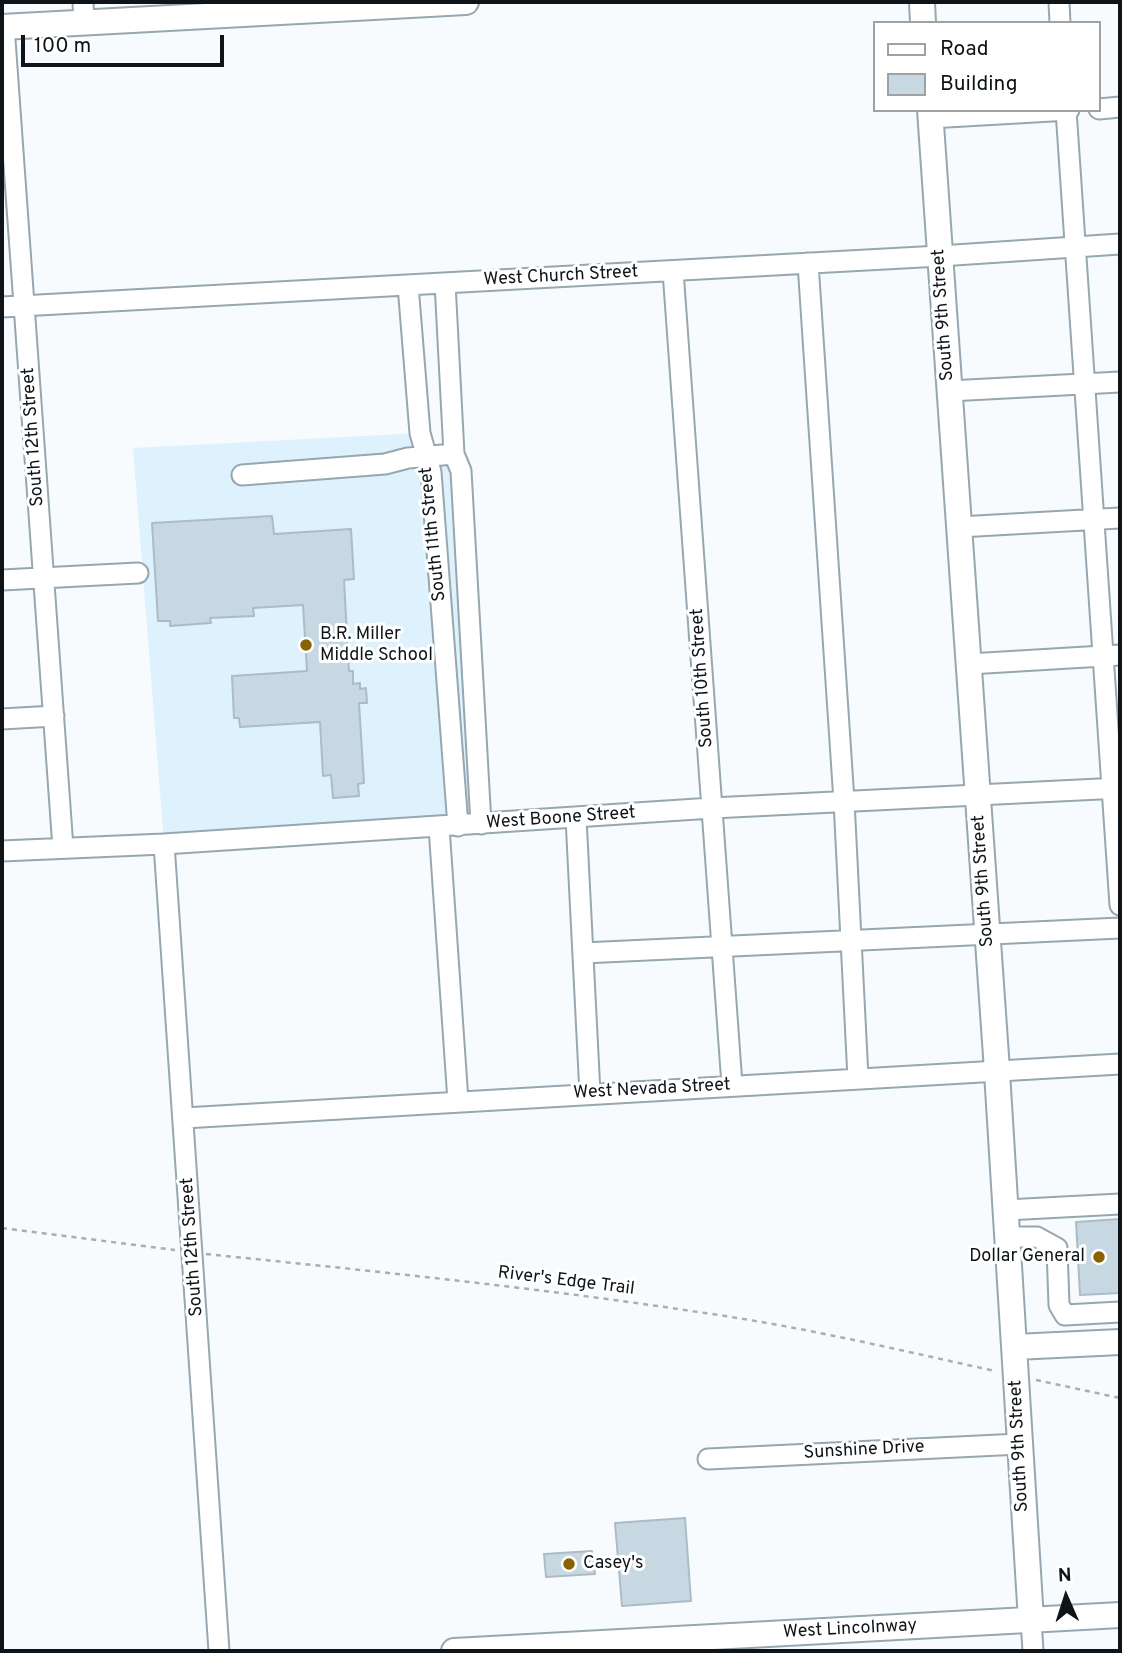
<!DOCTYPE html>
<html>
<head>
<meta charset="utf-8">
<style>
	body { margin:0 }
	#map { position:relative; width:1122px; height:1653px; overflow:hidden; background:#f8fbfd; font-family:Overpass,sans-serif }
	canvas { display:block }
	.frame { position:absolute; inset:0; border:4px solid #0e1417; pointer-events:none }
	.legend { position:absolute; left:873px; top:21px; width:228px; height:91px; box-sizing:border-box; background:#fff; border:2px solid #9fa1a2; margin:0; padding:9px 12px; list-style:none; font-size:21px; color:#0e1417 }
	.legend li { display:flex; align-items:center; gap:14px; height:35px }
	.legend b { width:35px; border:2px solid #9fa1a2 }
	.north { position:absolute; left:1031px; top:1562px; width:70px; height:70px; -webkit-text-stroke:5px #fff; paint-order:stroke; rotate:357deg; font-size:19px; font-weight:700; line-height:28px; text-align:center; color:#0e1417 }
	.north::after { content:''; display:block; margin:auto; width:24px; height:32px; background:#0e1417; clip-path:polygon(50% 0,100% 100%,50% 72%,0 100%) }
	.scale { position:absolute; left:21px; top:35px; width:203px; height:32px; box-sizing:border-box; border:4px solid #0e1417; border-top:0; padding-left:9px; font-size:21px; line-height:24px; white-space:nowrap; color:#0e1417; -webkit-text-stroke:5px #fff; paint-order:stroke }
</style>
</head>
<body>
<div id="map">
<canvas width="1122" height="1653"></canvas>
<div class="frame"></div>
<ul class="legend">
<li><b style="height:9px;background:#fff"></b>Road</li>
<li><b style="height:19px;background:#c7d8e2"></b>Building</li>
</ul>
<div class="north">N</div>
<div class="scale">100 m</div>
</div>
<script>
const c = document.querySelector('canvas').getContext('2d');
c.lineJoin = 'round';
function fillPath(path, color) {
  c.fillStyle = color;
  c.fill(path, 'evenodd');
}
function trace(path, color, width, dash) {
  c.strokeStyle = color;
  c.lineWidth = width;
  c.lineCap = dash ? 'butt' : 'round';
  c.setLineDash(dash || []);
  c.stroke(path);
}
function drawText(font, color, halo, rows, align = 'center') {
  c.font = font + ' Overpass,sans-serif';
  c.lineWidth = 6;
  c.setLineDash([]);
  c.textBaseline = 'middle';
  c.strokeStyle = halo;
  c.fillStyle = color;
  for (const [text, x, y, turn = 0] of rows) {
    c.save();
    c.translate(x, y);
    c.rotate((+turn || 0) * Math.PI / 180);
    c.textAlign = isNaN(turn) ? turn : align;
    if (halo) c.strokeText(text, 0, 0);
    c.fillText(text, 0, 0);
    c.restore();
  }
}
fillPath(new Path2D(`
	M420,433L455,466L473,825L164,844L133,448Z`), '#def2fe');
const building = new Path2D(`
	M272,516L274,534L351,529L354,579L344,580L349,671H353V684L360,683V689L366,688L367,703H359L364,783L358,784L359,796L333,798L331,775L323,776L320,722L240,727L239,718H234L232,676L307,671L303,605L253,608L254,616L210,618L211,623L170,626V621H158L152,523Z
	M1120,1219V1293L1080,1295L1076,1222Z
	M685,1518L691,1601L622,1606L615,1523Z
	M592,1551L595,1574L546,1577L544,1554Z`);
fillPath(building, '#c7d8e2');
trace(building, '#abbcc6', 2);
const minor = new Path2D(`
	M83,2L84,23
	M1059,2L1060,23
	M4,26L63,848
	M1099,109L1120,107
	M1066,110L1120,905
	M930,118L1069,110
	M808,263L844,801L858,1078
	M673,271L732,1085
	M445,283L454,454L461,471L481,824
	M408,285L420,433L431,472L458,826
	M2,307L940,256L1120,244
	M949,391L1120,382
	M242,475L385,464L408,458L454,454
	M959,527L1120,518
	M2,580L138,573
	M969,664L1120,655
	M2,719L54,716
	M576,818L590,1094
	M439,827L458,1101
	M164,844L219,1651
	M2,851L164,844L712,808L1120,788
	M583,953L1120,928
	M184,1118L1120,1064
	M1006,1210L1120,1204
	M1008,1237H1037L1057,1248L1059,1305L1065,1315L1120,1312
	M708,1459L1020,1444
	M1031,1620L1033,1651`);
const major = new Path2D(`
	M922,2L923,23
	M2,27L466,2
	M930,110L996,1056L1031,1620
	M1015,1347L1120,1342
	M454,1651L1120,1615`);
trace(minor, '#96a7b0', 23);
trace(major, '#96a7b0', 28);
trace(new Path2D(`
	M2,1228L175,1250
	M206,1254C373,1271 540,1288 705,1313C803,1327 899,1350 995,1371
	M1036,1380L1120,1398`), '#aaaeb0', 2.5, [5, 5]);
trace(minor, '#fff', 19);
trace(major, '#fff', 24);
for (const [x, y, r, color] of [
	[306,645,7,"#886300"],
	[1099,1257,7,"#886300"],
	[569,1564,7,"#886300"]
]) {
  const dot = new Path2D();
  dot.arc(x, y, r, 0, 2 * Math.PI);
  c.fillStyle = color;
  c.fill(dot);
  trace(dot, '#fff', 2.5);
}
drawText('18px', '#0e1417', '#fff', [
	["West Church Street",561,277,-3],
	["South 9th Street",944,315,-94],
	["South 12th Street",34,437,-94],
	["South 11th Street",434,534,-96],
	["South 10th Street",703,678,-94],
	["West Boone Street",561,819,-4],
	["South 9th Street",984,881,-94],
	["West Nevada Street",652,1090,-3],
	["South 12th Street",193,1247,-94],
	["River's Edge Trail",566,1282,7],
	["South 9th Street",1020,1446,-93],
	["Sunshine Drive",864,1451,-3],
	["West Lincolnway",850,1630,-3]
]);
drawText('18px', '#0e1417', '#fff', [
	["B.R. Miller",320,635],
	["Middle School",320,656],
	["Dollar General",1085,1257,"right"],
	["Casey's",583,1564]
], 'left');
</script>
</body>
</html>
